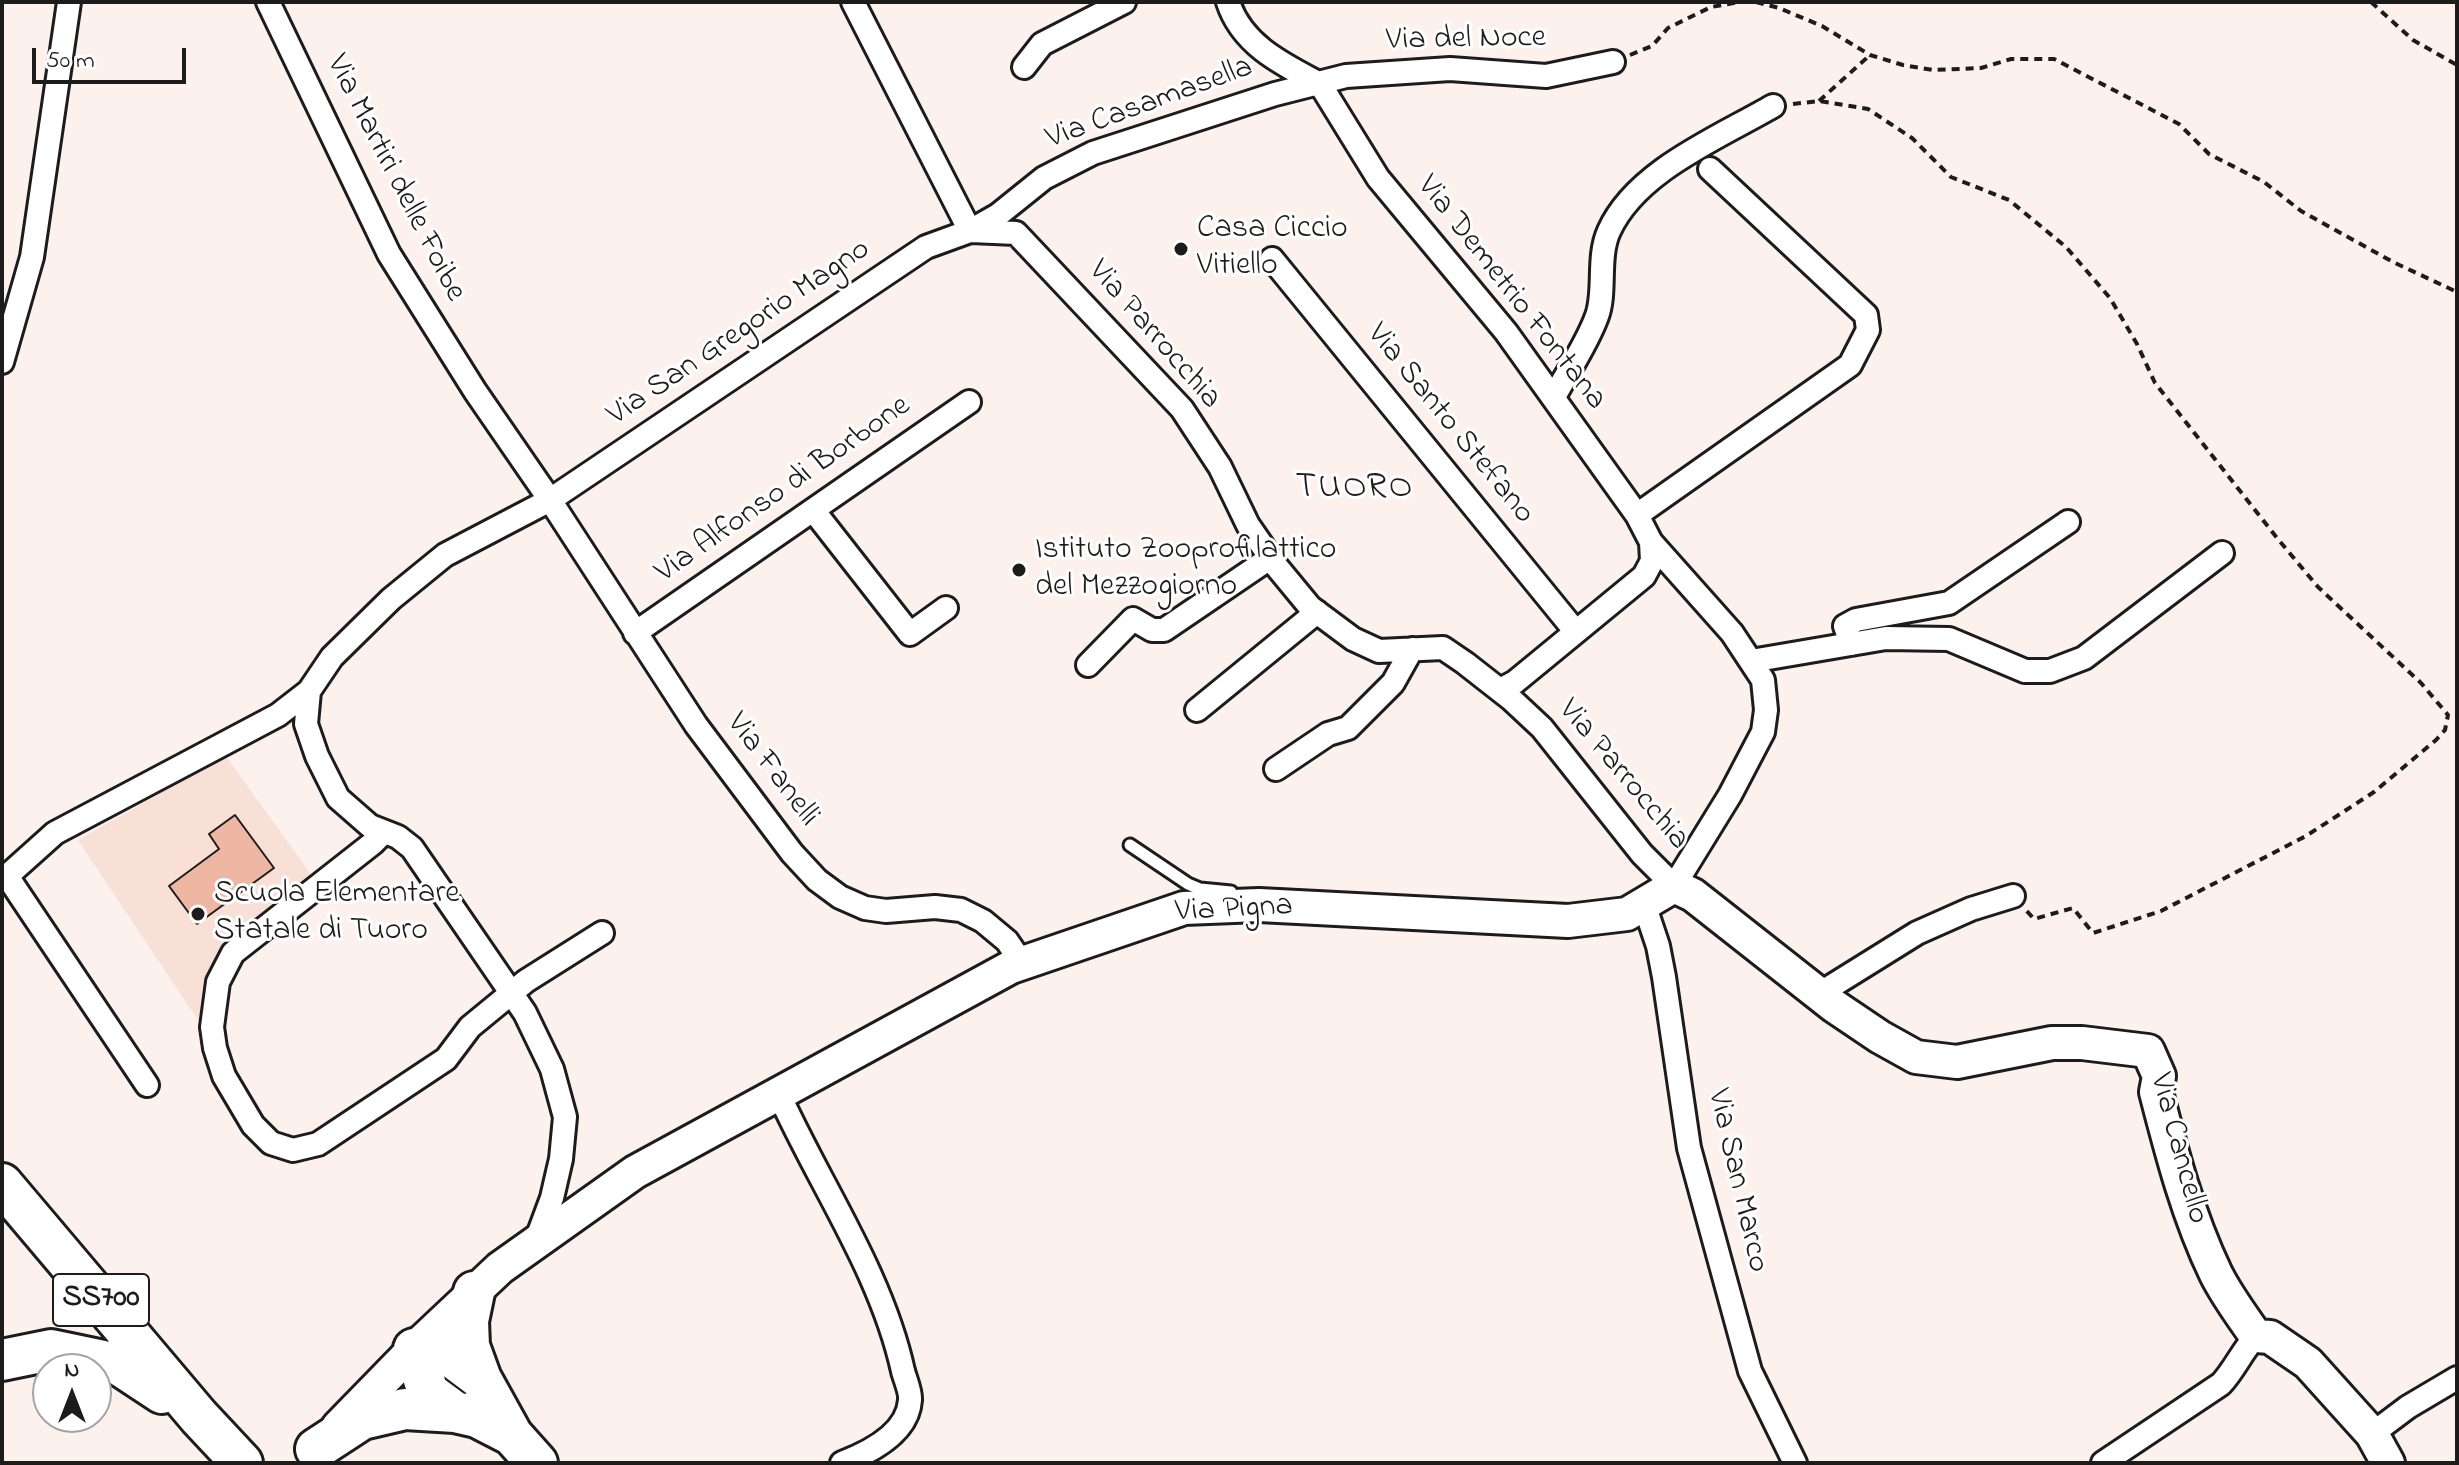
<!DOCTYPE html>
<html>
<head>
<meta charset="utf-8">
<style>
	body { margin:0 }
	#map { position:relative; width:2459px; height:1465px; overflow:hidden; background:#fcf1ed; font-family:"Indie Flower",sans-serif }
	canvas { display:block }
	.frame { position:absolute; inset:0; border:4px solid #1c1c1c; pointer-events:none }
	.north { position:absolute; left:32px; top:1353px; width:80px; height:80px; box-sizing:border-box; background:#fff; border:2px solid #a4a4a4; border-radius:50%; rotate:0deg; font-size:22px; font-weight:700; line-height:32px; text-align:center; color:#1c1c1c }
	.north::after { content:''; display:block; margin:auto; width:28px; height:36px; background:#1c1c1c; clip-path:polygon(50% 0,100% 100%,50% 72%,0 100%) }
	.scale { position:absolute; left:32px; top:48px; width:154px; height:36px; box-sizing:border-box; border:4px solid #1c1c1c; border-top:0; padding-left:10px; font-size:24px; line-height:28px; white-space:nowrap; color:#1c1c1c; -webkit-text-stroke:6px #fff; paint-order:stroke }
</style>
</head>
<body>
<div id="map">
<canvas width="2459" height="1465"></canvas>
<div class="frame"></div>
<div class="north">N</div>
<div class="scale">50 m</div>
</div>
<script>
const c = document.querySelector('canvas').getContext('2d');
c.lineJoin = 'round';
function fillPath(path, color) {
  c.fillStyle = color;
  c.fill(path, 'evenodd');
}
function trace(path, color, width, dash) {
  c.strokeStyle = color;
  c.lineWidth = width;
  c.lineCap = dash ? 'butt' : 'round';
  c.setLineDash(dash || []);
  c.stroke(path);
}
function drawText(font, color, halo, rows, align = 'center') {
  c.font = font + ' "Indie Flower",sans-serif';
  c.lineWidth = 6;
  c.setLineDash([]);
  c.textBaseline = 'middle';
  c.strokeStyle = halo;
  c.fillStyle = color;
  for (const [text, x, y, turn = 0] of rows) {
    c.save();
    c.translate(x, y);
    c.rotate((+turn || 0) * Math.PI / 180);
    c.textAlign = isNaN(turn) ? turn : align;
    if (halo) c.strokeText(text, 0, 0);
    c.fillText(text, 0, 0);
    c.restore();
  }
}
fillPath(new Path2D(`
	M226,756L310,873L307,883L211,974L198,1020L78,840Z`), '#f8e0d7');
const building = new Path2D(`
	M235,815L274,868L197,924L169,886L219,849L209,834Z`);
fillPath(building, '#eeb7a3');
trace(building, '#1c1c1c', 2);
const lane = new Path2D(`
	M1130,845L1188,884L1200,889L1231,892`);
const street = new Path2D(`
	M268,2L389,254L475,391L550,500L696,725L792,853L817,880L840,897L865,908L886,911L935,907L961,910L983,921L1007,941L1022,963
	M853,2L970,231
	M1228,2C1242,45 1282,64 1320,84
	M1024,67L1042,44L1124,2
	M971,231L1016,233L1182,409L1220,467L1248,525L1277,567L1310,607L1353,639L1379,651L1443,648L1465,663L1511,699L1542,728L1642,854L1674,886L1730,795L1763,732L1766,710L1763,680L1732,633L1651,542L1637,515L1506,332L1378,178L1320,84
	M1272,259L1576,632
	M2,362L32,257L69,2
	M1554,397C1568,371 1587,344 1597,316C1606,292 1597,257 1609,231C1636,171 1718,138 1773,106
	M813,510L910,634L946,608
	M1637,515L1850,365L1868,330L1866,315L1710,169
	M635,633L969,402
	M1851,644L1845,626L1856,620L1949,603L2068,522
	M1751,661L1886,638L1949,639L2025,671H2050L2084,658L2222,553
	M1088,665L1133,619L1152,630H1164L1270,558
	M1500,690L1515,682L1644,576L1652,561L1651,542
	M1197,710L1317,612
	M1276,769L1328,734L1348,728L1393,683L1412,649
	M384,832L373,843L233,953L218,982L212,1027L215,1048L224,1076L253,1125L271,1143L293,1150L318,1144L446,1059L470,1027L526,981L602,933
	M1644,904L1658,946L1664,977L1689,1148L1750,1371L1795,1463
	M1819,994L1917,933L1971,909L2013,896
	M147,1085L7,876L55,833L278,715L309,691
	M778,1092C819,1184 881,1271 903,1371C905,1379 911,1392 910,1400C908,1434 868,1453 842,1463
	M536,1241L552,1198L561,1159L565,1117L552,1069L525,1013L412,848L398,837L370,826L338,798L317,756L306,724L309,691L332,657L391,599L445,555L550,500L926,247L970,231L998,215L1044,178L1093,153L1275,94L1346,76L1450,69L1546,76L1613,62
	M2372,1434L2408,1407L2457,1378
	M2103,1463L2221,1384C2235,1369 2242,1351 2256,1336`);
const secondary = new Path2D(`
	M338,1427L414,1349L500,1268L635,1172L1011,967L1184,908L1259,905L1568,921L1627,914L1674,886L1693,895L1834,1006L1880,1037L1916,1057L1957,1062L2052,1043H2082L2148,1051L2159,1076L2156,1092C2172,1154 2188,1216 2216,1274C2227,1296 2242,1316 2256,1336L2270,1337L2308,1363L2372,1434L2388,1463`);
const highway = new Path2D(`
	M2,1184L199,1417L242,1463
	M474,1292L468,1321L469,1346L481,1379L512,1435L537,1463
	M2,1360L51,1350L118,1364L162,1393
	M455,1412L428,1392L414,1349L449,1355L481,1379
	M316,1449L362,1419L405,1409L455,1412L477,1417L512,1435`);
trace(lane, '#1c1c1c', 17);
trace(street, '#1c1c1c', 28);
trace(secondary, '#1c1c1c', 38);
trace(highway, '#1c1c1c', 46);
trace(new Path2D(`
	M1756,2L1779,8L1822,26L1870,55L1903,65L1933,70L1981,68L2011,59H2054L2179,124L2209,154L2264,182L2301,211L2393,262L2457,292
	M2371,2L2413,40L2457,65
	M1630,55L1652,46L1668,28L1711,7L1740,2
	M1819,101L1870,55
	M1793,104L1819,101L1868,109L1912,138L1951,177L2009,200L2066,247L2110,298L2137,344L2155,383L2277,538L2318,587L2421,683L2448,715L2445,730L2436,740L2374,792L2306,836L2161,911L2093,933L2073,908L2034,919L2025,909`), '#1c1c1c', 4, [8, 6]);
trace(lane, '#fff', 11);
trace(street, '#fff', 22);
trace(secondary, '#fff', 32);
trace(highway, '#fff', 40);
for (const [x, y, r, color] of [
	[1181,249,8,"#1c1c1c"],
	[1019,570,8,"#1c1c1c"],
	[198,914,8,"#1c1c1c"]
]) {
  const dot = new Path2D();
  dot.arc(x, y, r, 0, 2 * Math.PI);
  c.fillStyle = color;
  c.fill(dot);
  trace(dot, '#fff', 3);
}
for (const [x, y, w] of [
	[101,1300,96]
]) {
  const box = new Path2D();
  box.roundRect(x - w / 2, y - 26, w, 52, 6);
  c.fillStyle = '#fff';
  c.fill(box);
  trace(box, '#1c1c1c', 2);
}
drawText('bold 30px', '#1c1c1c', null, [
	["SS700",101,1300]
]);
drawText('32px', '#1c1c1c', '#fff', [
	["Via del Noce",1466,41,-1],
	["Via Casamasella",1150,105,-20],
	["Via Martiri delle Foibe",394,179,63],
	["Via Demetrio Fontana",1510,294,52],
	["Via San Gregorio Magno",740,334,-34],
	["Via Parrocchia",1153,336,49],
	["Via Santo Stefano",1449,425,51],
	["Via Alfonso di Borbone",784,491,-35],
	["Via Fanelli",771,771,53],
	["Via Parrocchia",1622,776,50],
	["Via Pigna",1234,911,-3],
	["Via Cancello",2177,1149,75],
	["Via San Marco",1736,1181,77]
]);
drawText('32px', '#1c1c1c', '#fff', [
	["Casa Ciccio",1197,231],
	["Vitiello",1197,268],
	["Istituto Zooprofilattico",1035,552],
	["del Mezzogiorno",1035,589],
	["Scuola Elementare",214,896],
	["Statale di Tuoro",214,933]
], 'left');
c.letterSpacing = '2px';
drawText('36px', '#1c1c1c', '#fff', [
	["TUORO",1355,490]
]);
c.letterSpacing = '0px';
</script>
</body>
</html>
